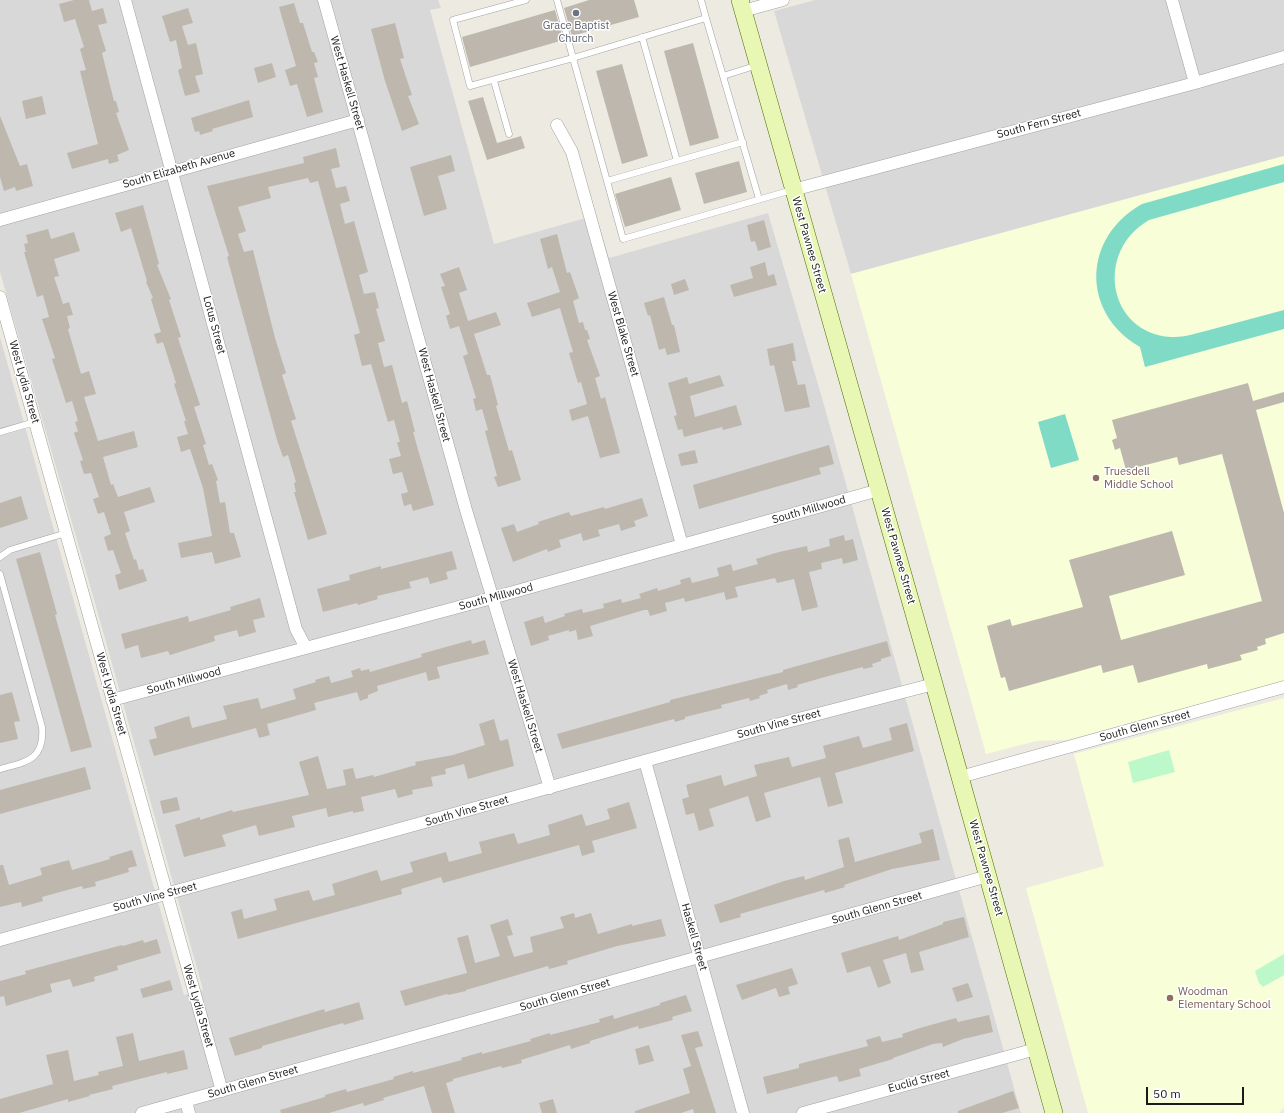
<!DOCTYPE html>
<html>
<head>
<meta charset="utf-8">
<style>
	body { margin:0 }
	#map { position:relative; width:1284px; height:1113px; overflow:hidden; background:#edebe1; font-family:"IBM Plex Sans",sans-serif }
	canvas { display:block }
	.scale { position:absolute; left:1146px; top:1087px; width:98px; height:18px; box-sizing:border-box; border:2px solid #1b1b1b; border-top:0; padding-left:5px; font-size:12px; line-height:14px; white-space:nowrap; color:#1b1b1b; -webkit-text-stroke:3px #fff; paint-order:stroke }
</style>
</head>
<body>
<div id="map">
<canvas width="1284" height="1113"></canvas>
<div class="scale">50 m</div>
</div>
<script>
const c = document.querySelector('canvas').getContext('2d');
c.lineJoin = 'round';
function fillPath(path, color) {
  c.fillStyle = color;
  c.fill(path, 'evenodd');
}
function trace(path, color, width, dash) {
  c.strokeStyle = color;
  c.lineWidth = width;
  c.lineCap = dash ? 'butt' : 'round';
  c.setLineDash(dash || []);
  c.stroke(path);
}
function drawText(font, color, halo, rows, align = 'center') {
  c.font = font + ' "IBM Plex Sans",sans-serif';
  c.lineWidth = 3;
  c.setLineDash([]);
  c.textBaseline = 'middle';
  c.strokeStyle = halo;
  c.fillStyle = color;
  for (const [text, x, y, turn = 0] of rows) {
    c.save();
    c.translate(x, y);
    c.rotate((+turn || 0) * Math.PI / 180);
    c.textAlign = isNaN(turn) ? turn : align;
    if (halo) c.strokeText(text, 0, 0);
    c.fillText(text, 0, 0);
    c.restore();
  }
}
fillPath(new Path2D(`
	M0,0H438L441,8L430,10L494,244L596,215L609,258L768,213L824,405L1021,1113H0V337L184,995L203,990L97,610L0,272Z
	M815,0H1284V156L851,274L774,11Z`), '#d9d8d8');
fillPath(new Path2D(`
	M1284,156V681L1067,740L1036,741L986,754L851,274Z
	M1284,698V1108L1279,1113H1088L1026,888L1104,866L1074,754Z`), '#f8fed8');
fillPath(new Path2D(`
	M1169,750L1175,772L1133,783L1128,762Z
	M1284,954V975L1263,987L1259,983L1255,971Z`), '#bdf8cb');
fillPath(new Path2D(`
	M1284,164V182L1149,220C1094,252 1108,333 1171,337C1185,338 1200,332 1213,329C1237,323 1260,316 1284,310V329L1145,367L1140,347C1080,312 1083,237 1142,204Z
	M1065,414L1079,460L1051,468L1038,422Z`), '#7fdbc6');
fillPath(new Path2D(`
	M74,0H89L92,11L103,8L107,23L98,25L106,51L102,53L114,101H116L119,112L116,113L129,150L117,155L119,161L109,164L108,159L72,169L67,153L98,144L80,71L86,70L80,49L84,47L75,19L64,22L59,4Z
	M589,0H634L639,17L572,36L564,8Z
	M294,3L300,23H303L312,52H314L318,62L314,63L318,77L314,78L323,112L307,117L297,84L290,86L285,70L296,66L279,7Z
	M188,8L193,23L182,26L188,45L196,43L203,74L195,76L200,92L185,96L178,70L182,68L176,40L170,42L162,16Z
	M555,10L563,39L560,41L470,67L462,37Z
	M395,23L404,58L400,59L412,95L408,96L419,124L402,131L385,81L371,29Z
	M693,43L719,138L690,146L664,51Z
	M272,63L276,77L258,83L254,68Z
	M622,64L648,156L622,164L596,71Z
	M42,96L46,114L26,119L22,101Z
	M483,97L497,143L521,136L525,148L487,160L468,101Z
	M249,100L253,117L212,129L213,131L200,135L199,131L195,132L191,118Z
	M0,116L20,166L27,164L33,186L16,191L15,187L4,191L0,177Z
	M336,148L340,167L331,169L336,188L346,186L350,201L340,204L345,224L354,221L368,272L359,275L364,294L375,292L379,308L376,309L385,341L378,343L384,367L392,365L402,403L407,401L415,432H413L434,505L413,511L411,504L404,506L401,494L408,492L402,472L393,474L389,459L401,456L397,442H400L394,420L388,422L371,364L362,366L354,335L360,333L318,181L310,183L308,178L268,187L271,198L238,207L246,231L238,234L244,252L253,250L275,338L286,373L282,375L296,419L291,421L327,534L308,540L294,492H296L294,483L296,482L288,455L283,457L277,440L227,257L229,256L207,186L304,163L303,157Z
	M451,155L455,171L438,176L447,209L424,216L410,167Z
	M739,161L747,192L704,204L695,173Z
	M671,177L681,210L625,227L615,194Z
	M143,205L159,264L157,265L171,299L169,300L181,337L178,338L200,405L194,407L206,444L203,445L209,465L212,464L218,480L216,481L220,503L225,502L230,533H234L241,557L215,564L212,552L181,558L178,543L212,536L203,488L190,449L181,452L177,437L188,434L184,421H186L174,384L176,383L163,342L157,344L154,334L161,332L151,299L153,298L146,282L147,281L131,228L121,232L115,213Z
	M764,220L771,247L758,251L755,241L751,242L747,225Z
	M48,229L51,239L74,232L80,251L54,259L59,276L54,277L63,304L69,302L73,315L67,316L70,328L68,329L81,374L89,371L96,394L84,397L98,441L134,431L138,447L103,457L111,485L113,484L118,497L150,487L155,502L124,512L130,531L125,533L134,560L136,559L139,570L143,569L147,581L119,590L115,575L121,573L113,550L108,551L104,537L111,534L104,512L98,514L93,499L99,497L91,473L84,474L80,461L83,460L74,433L78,431L75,422L78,421L72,401L66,403L52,359L55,358L42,319L49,317L43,295L37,297L24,252H26L24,244L28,243L26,235Z
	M557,234L567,273L570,272L579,298L573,301L579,323L583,322L585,330H587L590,339L587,340L600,376L595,378L601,399L605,397L620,453L600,458L588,416L572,421L569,410L587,404L581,382L578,383L569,353L573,352L560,308L532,317L527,303L560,292L552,267L548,269L540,239Z
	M765,262L768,276L774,274L777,285L734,297L730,285L753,278L750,267Z
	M459,267L467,290L459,293L468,321L496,312L501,325L474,334L487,375H490L498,405L496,406L509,451L512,450L521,480L498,487L494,477L497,476L485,431L488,430L482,409L476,411L473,399L476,398L463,356L468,354L459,326L450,329L446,316L450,314L441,287L445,286L440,274Z
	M685,279L689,290L674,295L671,284Z
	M664,297L672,325H674L680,352L667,355L665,348L659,350L650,315L648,316L644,303Z
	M793,343L796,361H792L798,385L805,384L810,407L785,412L774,365L770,366L767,349Z
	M720,375L724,386L690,396L695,417L736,405L742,425L723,430L722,427L684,437L682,429L678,430L674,416L677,415L668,383L687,377L689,384Z
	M1248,383L1253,401L1284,392V402L1256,410L1284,513V633L1265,639L1266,644L1257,647L1258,650L1240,655L1242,660L1208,669L1207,664L1138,683L1133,665L1103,673L1101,665L1009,691L1005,677L1001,678L987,626L1010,619L1012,626L1083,607L1069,560L1172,531L1185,575L1109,596L1121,640L1262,601L1222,454L1179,465L1177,457L1126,470L1120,448L1115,450L1112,440L1117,438L1112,420Z
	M829,445L834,464L819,468L821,474L699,509L693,485Z
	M695,450L698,463L681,466L678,454Z
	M21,496L28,519L0,528V503Z
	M642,498L648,516L634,521L636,526L621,531L619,524L598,530L600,536L583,541L581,533L559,540L561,547L548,552L547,549L513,562L501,528L514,524L517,532L539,524L538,522L569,512L571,516L604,507L605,509Z
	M844,535L845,541L853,539L858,560L843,564L842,558L821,563L822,569L809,572L818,607L802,611L794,579L777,583L775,578L735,587L738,597L726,600L724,592L685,602L684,598L665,603L667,611L650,616L648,610H644L590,626L593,636L578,640L576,630L569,632V630L548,636L549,640L531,646L524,622L543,616L545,623L565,616L564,614L582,609L583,613L604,608L603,604L621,599L622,603L641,598L639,594L657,588L658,591L681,584L680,580L690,577L692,583L719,576L717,568L731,564L733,571L758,564L756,559L779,552L807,546L808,552L830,546L829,539Z
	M452,551L457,569L446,572L448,579L430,584L428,577L409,582L411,588L377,596L378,599L358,605L357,603L323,612L317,589L350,580L349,575L381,566V569Z
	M40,552L57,614L55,615L92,747L71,752L16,559Z
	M260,598L265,617L253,620L256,632L239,637L237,630L214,636L215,641L170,655L168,651L141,658L138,645L125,649L121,634L188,616L189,622L231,610L230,607Z
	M471,640L472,644L485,640L489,654L437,667L440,678L428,681L426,672L377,686L378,691L368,695V698L360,701L357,692L314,703L316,710L267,724L270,735L259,738L256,728L154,756L149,740L157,738L154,727L189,716L192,728L227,719L223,706L258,698L261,709L296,699L293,689L316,682L315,680L329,676L331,683L353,677L351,671L360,668L361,671L369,669L370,672L422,657L421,654Z
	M887,641L891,656L881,659V661L872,664L873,667L863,669V667L832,675L797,685L798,687L788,690L787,684L767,690L768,693L759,696L760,698L750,701L749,698L721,705L722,708L685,717V719L675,722L674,719L562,749L557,734L670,702V700L783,672V670Z
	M12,692L20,721L14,722L18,739L0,743V695Z
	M494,719L500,741L508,739L514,766L468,779L464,764L445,769L446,774L431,777L433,786L412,790L413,794L398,798L395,789L361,797L364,811L353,813V811L328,817L326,808L292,816L295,827L259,836L256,825L222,835L226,846L184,857L175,825L200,817V820L232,810L233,812L309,795L299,762L318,756L327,789L346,785L343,770L353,768L356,779L373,775L374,777L416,765L415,762L453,755L485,745L479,724Z
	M907,723L914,751L835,773L843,803L828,807L820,777L764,793L771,817L756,822L748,796L709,809L714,826L699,831L694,813L686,815L682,799L689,797L686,785L721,775L724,786L757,776L754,765L789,757L792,767L826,758L823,746L859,736L863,748L892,740L889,728Z
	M85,767L91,789L0,814V790Z
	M177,797L180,810L163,814L160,801Z
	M629,802L637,828L592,841L595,852L582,856L579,845L443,883L441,877L401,889L402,894L238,939L231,912L242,909L244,919L277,910L274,899L309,890L313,901L335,895L332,884L377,870L381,881L413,872L410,862L446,852L449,862L482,853L479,842L514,833L518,844L550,835L548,825L582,814L586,826L610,819L607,809Z
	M933,829L940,860L892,869L844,885L845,887L825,893L824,890L740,914L741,917L720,923L714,905L784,881L804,876L805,880L844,867L838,840L849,837L855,862L922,843L919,833Z
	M132,850L137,866L128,868L129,872L95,882L96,886L83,889L82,886L42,897L43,901L22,907L21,902L0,907V865H3L9,885L42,875L40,868L69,860L72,870L110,859L109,857Z
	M574,913L575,918L591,913L598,934L632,924V926L661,919L666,936L617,946L567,961L568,964L549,969L548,966L466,990V991L448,995L447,994L405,1006L400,991L467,973L457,938L468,935L475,963L500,956L490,925L508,919L513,935L507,936L514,957L533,952L530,937L564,928L560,917Z
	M964,917L969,937L919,952L924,970L911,973L906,953L883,960L891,983L878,988L870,966L847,973L841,953L898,936L899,940L943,924V922Z
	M157,939L161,953L117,966L118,970L94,977L95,981L73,987L70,979L50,984L52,992L6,1006L4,996L0,997V981L26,974L25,971L122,945L123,946L143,940L144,943Z
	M792,968L798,984L788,987L790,994L779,997L776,988L742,1000L736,985Z
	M170,980L173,990L143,998L140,989Z
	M968,983L973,997L957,1002L952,988Z
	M686,995L692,1011L672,1017L673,1020L639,1029L638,1026L590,1041V1043L571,1049L570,1045L521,1060L522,1063L502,1068L501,1066L453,1079V1081L446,1083L455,1113H432L424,1086L383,1098L384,1100L364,1106L363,1103L329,1113H281L280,1110L325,1097V1095L346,1089L347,1092L394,1079L393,1077L413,1071V1073L462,1060L461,1058L482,1052V1054L531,1041L530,1039L550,1033V1035L600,1022L599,1019L613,1015L614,1019L660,1005V1003Z
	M359,1002L364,1019L344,1025L343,1023L262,1046V1048L235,1056L229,1038L324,1009L325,1012Z
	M989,1015L993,1032L963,1039L943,1047L942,1043L933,1044L893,1058V1059L859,1069L861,1076L839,1082L837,1076L767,1094L763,1077L799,1068V1064L868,1046L866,1040L880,1036L882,1042L903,1037L902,1034L920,1028L956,1018L958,1022Z
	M698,1031L703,1046L695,1048L716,1113H694L693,1109L681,1113H635V1111L690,1093L683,1069L691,1066L681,1035Z
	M133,1033L139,1061L184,1050L188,1069L167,1074V1072L112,1086L113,1089L89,1095L90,1096L68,1102V1099L19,1113H0V1099L53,1084L46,1055L68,1050L74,1081L99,1075L98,1072L123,1066L116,1037Z
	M649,1045L654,1061L639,1065L635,1049Z
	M1013,1091L1019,1108L1002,1113H958V1111Z
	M553,1099L557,1113H542L539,1103Z`), '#bdb7ad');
const lane = new Path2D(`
	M526,0L453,20L470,86L573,58L557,0
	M701,0L706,18L573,58L623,239L792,190
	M706,18L759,199
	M642,37L677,161
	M723,76L758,65
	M494,81L509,134
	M607,181L743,142
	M0,432L35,422
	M0,557L10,550L66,533
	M0,574L42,727C45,760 26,762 0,769`);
const street = new Path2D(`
	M125,0L296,629L306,648
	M324,0L466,510L550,788
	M1172,0L1195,83
	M743,11L783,0
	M557,125L572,152L682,545
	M793,190L1195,83L1284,57
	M0,220L358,120
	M0,297L222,1091
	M112,700L492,598L879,490
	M645,761L743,1113
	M960,777L1284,687
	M0,940L756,730L934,684
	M186,1101L189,1113
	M142,1113L988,876
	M803,1113L1036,1049`);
const secondary = new Path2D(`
	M740,0L934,684L1054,1113`);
trace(lane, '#a2a2a2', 7);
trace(street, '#a2a2a2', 13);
trace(secondary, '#526d07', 18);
trace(lane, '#fff', 6);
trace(street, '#fff', 12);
trace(secondary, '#e9f7b4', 17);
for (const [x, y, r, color] of [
	[576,13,4,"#6b7280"],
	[1096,478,4,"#8d6e63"],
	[1170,998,4,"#8d6e63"]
]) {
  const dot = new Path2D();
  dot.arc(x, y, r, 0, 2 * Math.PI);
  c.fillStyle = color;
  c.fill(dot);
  trace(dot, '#fff', 1.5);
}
drawText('11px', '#5b616d', '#fff', [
	["Grace Baptist",576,26],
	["Church",576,39]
]);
drawText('11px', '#1b1b1b', '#fff', [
	["West Haskell Street",347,83,74],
	["South Fern Street",1039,124,-15],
	["South Elizabeth Avenue",179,169,-16],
	["West Pawnee Street",809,245,74],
	["Lotus Street",214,325,75],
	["West Blake Street",623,334,74],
	["West Lydia Street",24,382,74],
	["West Haskell Street",434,395,75],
	["South Millwood",809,510,-16],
	["West Pawnee Street",898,556,74],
	["South Millwood",496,597,-15],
	["South Millwood",184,681,-15],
	["West Lydia Street",111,694,74],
	["West Haskell Street",525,706,73],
	["South Vine Street",779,724,-15],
	["South Glenn Street",1145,726,-15],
	["South Vine Street",467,811,-16],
	["West Pawnee Street",986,868,74],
	["South Vine Street",155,897,-15],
	["South Glenn Street",877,908,-16],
	["Haskell Street",694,937,74],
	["South Glenn Street",565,995,-16],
	["West Lydia Street",198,1006,74],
	["Euclid Street",919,1081,-15],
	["South Glenn Street",253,1082,-16]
]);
drawText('11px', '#785e54', '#fff', [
	["Truesdell",1104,472],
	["Middle School",1104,485],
	["Woodman",1178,992],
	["Elementary School",1178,1005]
], 'left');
</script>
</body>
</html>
